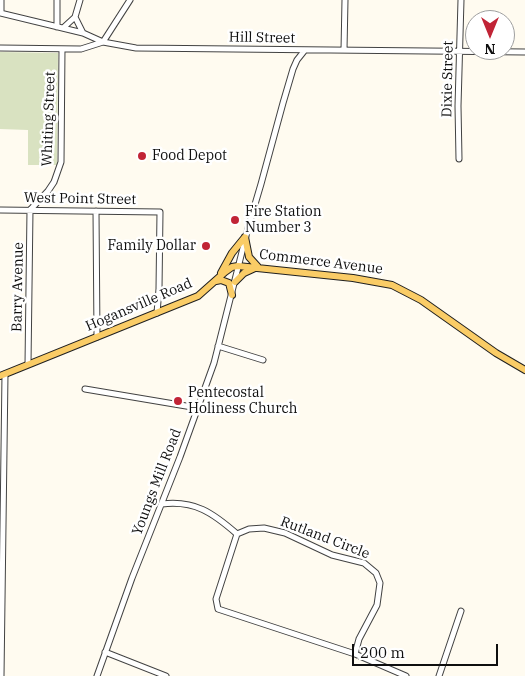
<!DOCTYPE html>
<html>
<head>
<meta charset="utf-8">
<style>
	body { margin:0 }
	#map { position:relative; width:525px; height:676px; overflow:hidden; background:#fffbf0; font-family:"IBM Plex Serif",serif }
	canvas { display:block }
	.north { position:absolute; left:465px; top:10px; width:50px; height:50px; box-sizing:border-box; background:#fff; border:1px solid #9f9f9f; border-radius:50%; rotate:180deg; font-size:14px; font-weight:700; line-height:20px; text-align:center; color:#0f0f0f }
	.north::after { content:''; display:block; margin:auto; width:18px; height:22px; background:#c12436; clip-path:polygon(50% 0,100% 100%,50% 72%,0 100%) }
	.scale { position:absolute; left:352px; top:644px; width:146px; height:22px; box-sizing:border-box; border:2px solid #0f0f0f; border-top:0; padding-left:6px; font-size:15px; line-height:18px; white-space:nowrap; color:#0f0f0f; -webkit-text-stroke:4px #fff; paint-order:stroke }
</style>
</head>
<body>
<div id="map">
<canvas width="525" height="676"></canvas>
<div class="north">N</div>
<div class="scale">200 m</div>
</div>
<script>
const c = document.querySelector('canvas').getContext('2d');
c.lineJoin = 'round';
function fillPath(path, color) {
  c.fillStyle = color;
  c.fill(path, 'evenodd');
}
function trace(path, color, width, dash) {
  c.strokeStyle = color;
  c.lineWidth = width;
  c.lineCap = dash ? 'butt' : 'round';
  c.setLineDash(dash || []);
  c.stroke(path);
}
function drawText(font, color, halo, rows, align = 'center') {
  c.font = font + ' "IBM Plex Serif",serif';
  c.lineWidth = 5;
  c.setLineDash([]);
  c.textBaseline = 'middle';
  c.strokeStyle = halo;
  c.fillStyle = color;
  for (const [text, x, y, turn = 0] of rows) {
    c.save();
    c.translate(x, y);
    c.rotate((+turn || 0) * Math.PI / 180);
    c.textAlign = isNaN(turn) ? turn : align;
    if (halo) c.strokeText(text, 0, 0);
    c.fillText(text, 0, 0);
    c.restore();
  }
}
fillPath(new Path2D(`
	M0,52L58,53L57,165H28V130L0,129Z`), '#d9e2c1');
const minor = new Path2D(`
	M1,0V13
	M57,0V27
	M80,0L75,17L83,33
	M0,13L83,33L103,42L136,48L525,52
	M63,28L75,17
	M103,42L130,0
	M0,48L81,49L103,42
	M344,50L345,0
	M459,159L458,106L461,0
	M0,210L160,212L159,289L157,313
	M96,211L97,337
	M218,346L263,360
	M28,364L30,210L48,191L54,182L61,162L62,49
	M85,389L198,408
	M162,504C195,500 213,513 237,534L249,529L264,528L285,533L332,555L364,563L376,573L380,583L377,605L359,639L355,654
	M237,534L216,599L218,609L355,654L406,676
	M105,652L166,676
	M1,676L5,374
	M97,676L132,578L180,457L214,363L248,228L261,184L283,103L293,69L297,60L305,50
	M439,676L461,611`);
const major = new Path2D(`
	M245,237L249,257L258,267
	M221,273L232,253L245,237
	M216,281L221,280L229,283L232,295
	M235,282L244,273L257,267
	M0,376L198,296L225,272L232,267L238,266L353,278L392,285L421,300L496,353L525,370`);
trace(minor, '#424242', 7);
trace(major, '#202020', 8);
trace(minor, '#fff', 5);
trace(major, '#facc66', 6);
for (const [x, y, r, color] of [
	[142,156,5,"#c12436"],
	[235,220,5,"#c12436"],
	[206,246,5,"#c12436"],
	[178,401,5,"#c12436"]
]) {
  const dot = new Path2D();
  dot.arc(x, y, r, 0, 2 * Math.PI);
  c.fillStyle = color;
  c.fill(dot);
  trace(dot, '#fff', 2);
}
drawText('14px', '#0f0f0f', '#fff', [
	["Hill Street",262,38,1],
	["Dixie Street",448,79,-89],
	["Whiting Street",49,119,-88],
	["West Point Street",80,199,1],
	["Commerce Avenue",321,262,7],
	["Barry Avenue",18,287,-89],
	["Hogansville Road",139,305,-23],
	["Youngs Mill Road",157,482,-69],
	["Rutland Circle",325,538,21]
]);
drawText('14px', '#0f0f0f', '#fff', [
	["Food Depot",152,156],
	["Fire Station",245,212],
	["Number 3",245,228],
	["Family Dollar",196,246,"right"],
	["Pentecostal",188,393],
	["Holiness Church",188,409]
], 'left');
</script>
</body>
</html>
